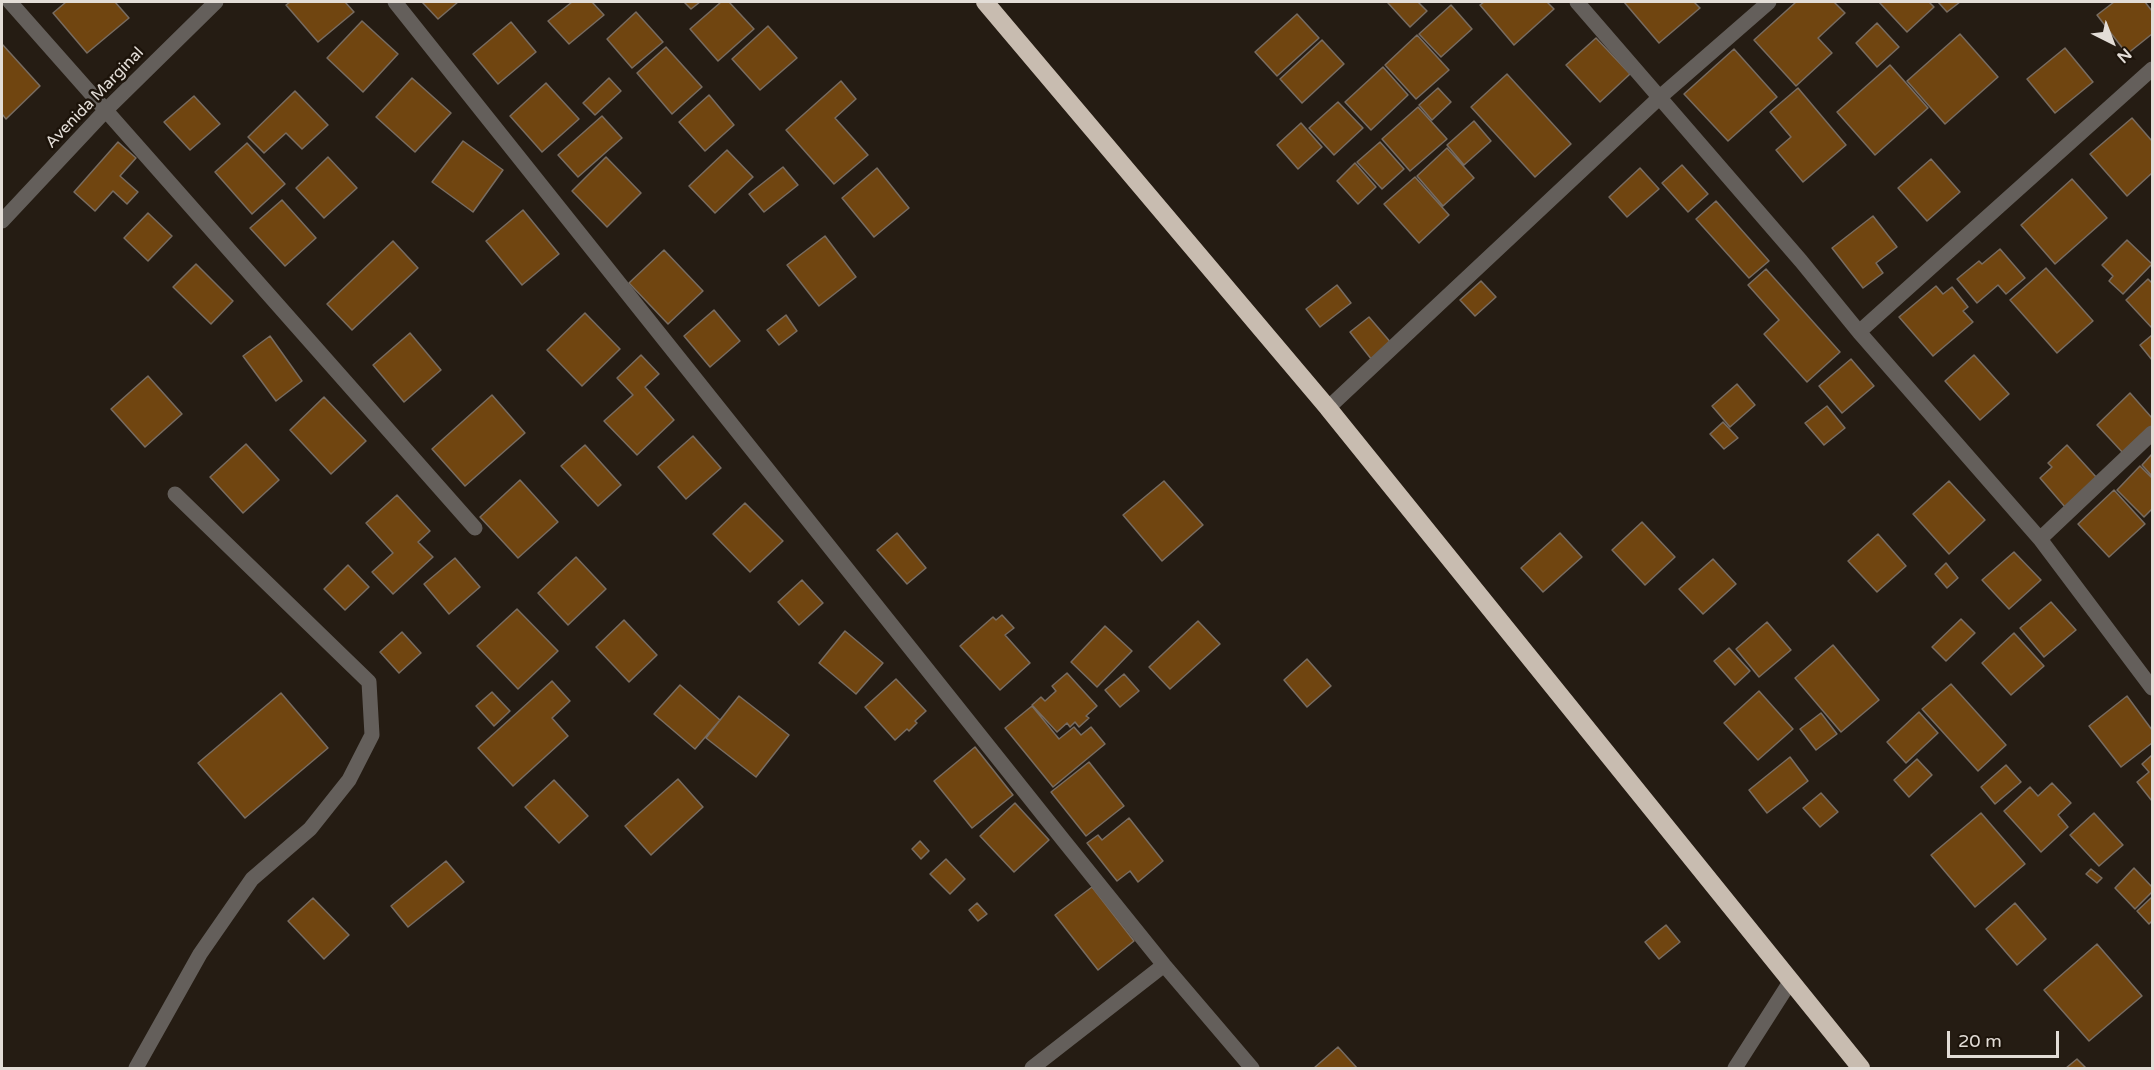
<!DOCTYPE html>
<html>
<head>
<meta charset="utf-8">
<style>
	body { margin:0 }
	#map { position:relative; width:2154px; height:1070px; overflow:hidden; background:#251c13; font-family:"Varela Round",sans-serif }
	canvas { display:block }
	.frame { position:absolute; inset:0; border:3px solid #e3ddd7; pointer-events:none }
	.north { position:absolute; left:2082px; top:12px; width:60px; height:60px; -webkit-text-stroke:4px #1c130a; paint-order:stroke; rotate:138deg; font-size:16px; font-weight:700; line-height:24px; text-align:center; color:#e3ddd7 }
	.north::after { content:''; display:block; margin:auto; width:21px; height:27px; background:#e3ddd7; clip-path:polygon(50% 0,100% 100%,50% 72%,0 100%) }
	.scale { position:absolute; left:1947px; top:1031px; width:112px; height:27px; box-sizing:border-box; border:3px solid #e3ddd7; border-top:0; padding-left:8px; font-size:18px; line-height:21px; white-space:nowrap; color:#e3ddd7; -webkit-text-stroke:4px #1c130a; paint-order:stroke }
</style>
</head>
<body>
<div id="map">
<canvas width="2154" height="1070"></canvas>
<div class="frame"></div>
<div class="north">N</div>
<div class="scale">20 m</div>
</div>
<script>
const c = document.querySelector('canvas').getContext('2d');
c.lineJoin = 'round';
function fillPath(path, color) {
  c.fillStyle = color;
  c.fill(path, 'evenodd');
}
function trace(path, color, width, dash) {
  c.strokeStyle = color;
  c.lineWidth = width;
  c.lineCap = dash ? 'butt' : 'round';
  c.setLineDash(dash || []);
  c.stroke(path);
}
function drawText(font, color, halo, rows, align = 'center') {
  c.font = font + ' "Varela Round",sans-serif';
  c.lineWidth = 5;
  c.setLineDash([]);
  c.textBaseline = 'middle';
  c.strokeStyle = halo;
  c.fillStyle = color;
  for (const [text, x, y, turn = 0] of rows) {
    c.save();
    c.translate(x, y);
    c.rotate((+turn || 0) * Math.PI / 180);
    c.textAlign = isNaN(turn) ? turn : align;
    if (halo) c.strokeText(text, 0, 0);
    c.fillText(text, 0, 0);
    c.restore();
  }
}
const building = new Path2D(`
	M66,2H115L129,18L87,53L53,13Z
	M290,2H345L354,12L318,42L286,5Z
	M422,2H458L438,19Z
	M572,2H592L604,15L569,44L548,21Z
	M684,2H700L691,9Z
	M721,2H729L754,29L718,61L690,29Z
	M1389,2H1418L1427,11L1410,27L1388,3Z
	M1484,2H1547L1554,9L1514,45L1480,5Z
	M1624,2H1694L1700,8L1659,43Z
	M1796,2H1834L1845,13L1818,38L1832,53L1796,86L1754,40Z
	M1879,2H1929L1934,7L1907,32Z
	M1938,2H1960L1947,12Z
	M2114,2H2145L2152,11V34L2127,54L2097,15Z
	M1451,5L1472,29L1441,57L1419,34Z
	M636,12L663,42L632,68L607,39Z
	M1297,14L1319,38L1277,76L1255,52Z
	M362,21L398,54L363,92L327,58Z
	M511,22L536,52L498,84L473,54Z
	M1877,23L1899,47L1877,67L1856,43Z
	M768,26L797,58L760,90L732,59Z
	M1960,34L1998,77L1945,124L1907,81Z
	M1417,35L1449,70L1416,99L1385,65Z
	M1596,38L1630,74L1600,102L1566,65Z
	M1322,40L1344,64L1302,103L1280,79Z
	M2,44L40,86L6,119L2,114Z
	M666,47L702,87L672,114L637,73Z
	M2065,48L2093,82L2055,113L2027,79Z
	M1734,49L1777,97L1728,141L1684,94Z
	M1890,65L1928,108L1875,155L1837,112Z
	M1383,67L1408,95L1371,130L1345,102Z
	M1507,74L1571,144L1535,177L1471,107Z
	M412,78L451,113L415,152L376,117Z
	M609,78L621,91L595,115L583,103Z
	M841,81L856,99L835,118L868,155L834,184L786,130Z
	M546,83L579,119L542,152L510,116Z
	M1438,88L1451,102L1432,120L1419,105Z
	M1798,88L1846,145L1803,182L1776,150L1791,137L1770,112Z
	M295,91L328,125L302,149L286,133L264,153L248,137Z
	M709,95L734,125L705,151L679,122Z
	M194,96L220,124L190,150L164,122Z
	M1338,102L1363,128L1334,155L1309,128Z
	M1418,107L1447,139L1410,171L1382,139Z
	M602,116L622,138L578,177L558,155Z
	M2132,118L2152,141V173L2127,196L2090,154Z
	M1474,121L1491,141L1464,165L1447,145Z
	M1301,123L1322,147L1298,169L1277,145Z
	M463,141L503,170L473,212L432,182Z
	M118,142L136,158L120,176L138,192L127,204L113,191L95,211L74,192Z
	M1380,142L1404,169L1382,189L1357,162Z
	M247,143L285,184L252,214L215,172Z
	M1447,148L1474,178L1443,206L1417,176Z
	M727,150L753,177L715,213L689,186Z
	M328,157L357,188L324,218L296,188Z
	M606,157L641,193L607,227L572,191Z
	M1931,159L1960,192L1927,221L1898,188Z
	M1355,163L1376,187L1358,204L1337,181Z
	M1682,165L1708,194L1688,212L1662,183Z
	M783,167L798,185L764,212L749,194Z
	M877,168L909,208L874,237L842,198Z
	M1640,168L1659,189L1627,217L1609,197Z
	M1415,177L1449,215L1419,243L1384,204Z
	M2072,179L2107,218L2055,264L2021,225Z
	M282,200L316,238L285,266L250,228Z
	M1716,201L1769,261L1749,278L1696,219Z
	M523,210L559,254L522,285L486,241Z
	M148,213L172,236L148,261L124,238Z
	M1873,216L1897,247L1876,263L1883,273L1863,288L1832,248Z
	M825,236L856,277L819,306L787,265Z
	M2127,240L2152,264L2123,294L2109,281L2113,276L2102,265Z
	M393,241L418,268L352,330L327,304Z
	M2000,249L2025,278L2006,294L1998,285L1977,303L1957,279L1979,261L1982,264Z
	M664,250L703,291L668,324L629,283Z
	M196,264L233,301L211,324L173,287Z
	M2046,268L2093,321L2057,353L2010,300Z
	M1766,269L1840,352L1807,382L1764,334L1779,320L1748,285Z
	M2148,279L2152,283V328L2126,300Z
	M1481,281L1496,297L1475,316L1460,300Z
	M1337,285L1351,303L1320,327L1306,309Z
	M1936,286L1943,294L1952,287L1968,307L1963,311L1973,322L1933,356L1899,317Z
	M714,310L740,341L710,367L684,336Z
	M585,313L620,349L582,386L547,350Z
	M786,315L797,331L779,345L767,330Z
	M1369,317L1392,344L1372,360L1350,332Z
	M410,333L441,370L404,402L373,365Z
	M2152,335V360L2140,345Z
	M270,336L302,381L276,401L243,356Z
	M641,355L659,374L645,387L674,420L637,455L604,421L633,395L617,378Z
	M1974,355L2009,394L1980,420L1945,381Z
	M1851,359L1874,386L1842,413L1819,386Z
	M148,376L182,414L145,447L111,409Z
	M1737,384L1755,405L1730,427L1712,406Z
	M2130,393L2152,418V426L2124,454L2097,425Z
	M492,395L525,433L465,486L432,449Z
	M324,397L366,441L331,474L290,430Z
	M1827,406L1845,428L1824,445L1805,423Z
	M1723,422L1738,438L1724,449L1710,434Z
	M693,436L721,468L686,499L658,467Z
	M246,444L279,480L243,513L210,477Z
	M585,445L621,485L598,506L561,466Z
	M2067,445L2097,478L2065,507L2040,478L2052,467L2048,463Z
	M2152,454V476L2142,465Z
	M2140,466L2152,478V509L2144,517L2117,490Z
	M520,480L558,522L518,558L480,517Z
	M1164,481L1203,525L1162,561L1123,515Z
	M1949,481L1985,520L1949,554L1913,514Z
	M2114,490L2145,524L2109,557L2078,524Z
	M397,495L430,531L418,542L433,557L393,594L372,572L393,553L366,523Z
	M745,503L783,541L750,572L713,534Z
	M1642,522L1675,557L1645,585L1612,550Z
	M897,533L926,568L907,584L877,550Z
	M1560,533L1582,557L1543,592L1521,568Z
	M1878,534L1906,566L1877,592L1848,561Z
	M2014,552L2041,580L2009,609L1982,580Z
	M576,557L606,589L568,625L538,593Z
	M455,558L480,587L449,614L424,584Z
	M1713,559L1736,584L1703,614L1679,589Z
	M1946,563L1958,578L1947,588L1935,574Z
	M348,565L369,587L345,610L324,589Z
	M802,580L823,603L799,625L778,602Z
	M2051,602L2076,630L2044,657L2020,628Z
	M517,609L558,651L518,689L477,646Z
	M1002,615L1014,628L1005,635L1030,663L1000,690L960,646L993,617L996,620Z
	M1961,619L1975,633L1946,661L1932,647Z
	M624,620L657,655L629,682L596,647Z
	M1198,621L1220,644L1170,689L1149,667Z
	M1767,622L1791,650L1759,677L1736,649Z
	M1105,626L1132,651L1097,687L1071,662Z
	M845,631L883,663L856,694L819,663Z
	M402,632L421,653L399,673L380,652Z
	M2014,633L2044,666L2011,695L1982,663Z
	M1833,645L1879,700L1841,732L1795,678Z
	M1729,648L1750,671L1735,685L1714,661Z
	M1307,659L1331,686L1307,707L1284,680Z
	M1067,673L1097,706L1086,716L1089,718L1079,727L1075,722L1070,727L1067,723L1057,732L1032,705L1041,697L1045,701L1056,691L1052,686Z
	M1124,674L1139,691L1120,707L1105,690Z
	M896,679L926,711L915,721L917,723L909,731L907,729L895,740L865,707Z
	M552,681L570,701L552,718L568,736L513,786L478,748Z
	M1951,684L2006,745L1978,771L1922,709Z
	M680,685L720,720L695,749L654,714Z
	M1759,691L1793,729L1758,760L1724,723Z
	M492,692L510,711L494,726L476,706Z
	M281,693L328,748L245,818L198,763Z
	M739,696L789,735L756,777L706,738Z
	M2127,696L2152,730V743L2121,767L2089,726Z
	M1032,706L1059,739L1074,727L1081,735L1091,727L1105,744L1053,787L1005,728Z
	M1919,712L1938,733L1906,763L1887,742Z
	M1821,713L1837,734L1816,750L1800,729Z
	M975,747L1013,795L972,828L934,781Z
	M2152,755V801L2137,782L2149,772L2142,764Z
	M1790,757L1808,781L1767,813L1749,790Z
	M1917,759L1932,775L1909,797L1894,780Z
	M1089,762L1124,806L1086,836L1051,792Z
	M2006,765L2021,782L1995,804L1981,787Z
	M678,779L703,807L651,855L625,826Z
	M554,780L588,816L559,843L525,807Z
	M2052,783L2071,803L2058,815L2068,827L2041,852L2004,811L2030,787L2038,796Z
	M1821,793L1838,812L1820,827L1803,808Z
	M1015,803L1049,840L1014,872L980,836Z
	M1981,813L2025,864L1975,907L1931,855Z
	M2094,813L2123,845L2099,866L2070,835Z
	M1129,818L1163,861L1138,882L1130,871L1117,881L1087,843L1098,835L1102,840Z
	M920,841L929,851L921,859L912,849Z
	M946,859L965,879L950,894L930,874Z
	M446,861L464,882L408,927L391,906Z
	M2134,868L2152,887V892L2135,909L2115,888Z
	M2091,869L2102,878L2097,883L2086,874Z
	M1092,887L1134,941L1098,970L1055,915Z
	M2152,897V921L2149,924L2137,911Z
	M313,898L349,935L324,959L288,921Z
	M977,903L987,914L978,921L969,910Z
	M2015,903L2046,939L2017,965L1986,929Z
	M1666,925L1680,942L1659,959L1645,942Z
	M2097,944L2142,996L2089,1041L2044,990Z
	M1338,1047L1357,1068H1314Z
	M2077,1059L2086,1068H2066Z`);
fillPath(building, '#704510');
trace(building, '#786c61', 1.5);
trace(new Path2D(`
	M10,2L475,528
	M395,2L1064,841L1164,965L1252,1068
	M1577,2L1801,261L1859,332L2040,539L2152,688
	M2,221L106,110L216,2
	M1859,332L2152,69
	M1328,408L1660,97L1769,2
	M2040,539L2152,433
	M136,1068L200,954L252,879L310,829L349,780L372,735L369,682L175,494
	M1032,1068L1164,965
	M1735,1068L1790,982`), '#645f5b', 15);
trace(new Path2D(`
	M985,2L1328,408L1861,1068`), '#c8bcb0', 18);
drawText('16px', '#e3ddd7', '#1c130a', [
	["Avenida Marginal",95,98,-46]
]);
</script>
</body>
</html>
